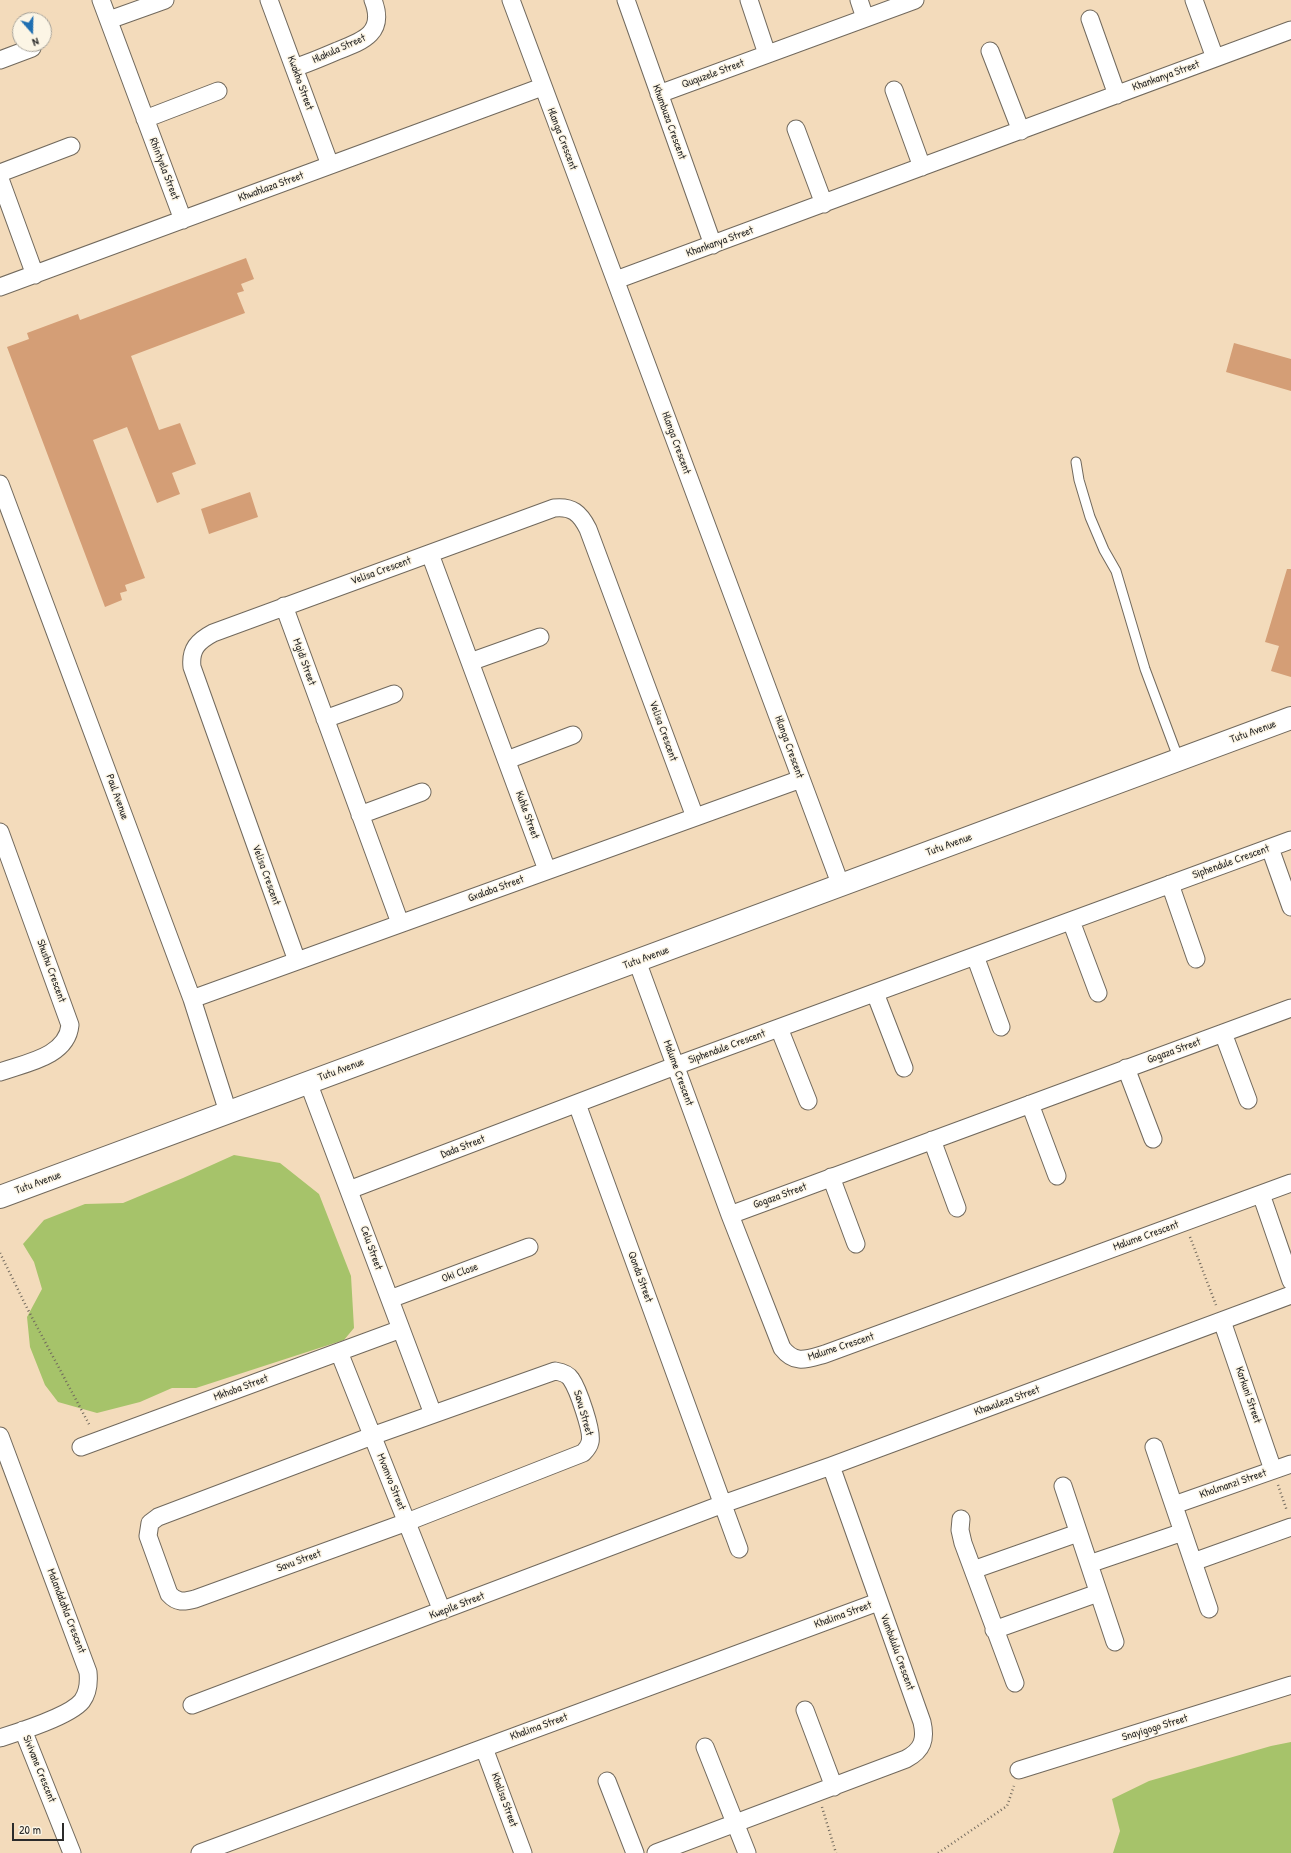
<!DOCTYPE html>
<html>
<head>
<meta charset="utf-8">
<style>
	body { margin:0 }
	#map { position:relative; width:1291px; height:1853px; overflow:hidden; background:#f3dbbb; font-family:"Patrick Hand",sans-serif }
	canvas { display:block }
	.north { position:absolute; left:12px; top:12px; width:40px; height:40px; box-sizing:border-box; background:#fcf5e5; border:1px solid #a8a49b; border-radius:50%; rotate:160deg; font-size:11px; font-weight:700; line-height:16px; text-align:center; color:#2b2b2b }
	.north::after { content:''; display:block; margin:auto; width:14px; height:18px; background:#1f6fb2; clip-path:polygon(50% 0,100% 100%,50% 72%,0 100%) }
	.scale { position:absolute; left:12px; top:1823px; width:52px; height:18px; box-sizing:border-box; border:2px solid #2b2b2b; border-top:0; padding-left:5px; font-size:12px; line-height:14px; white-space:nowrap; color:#2b2b2b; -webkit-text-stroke:3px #fcf5e5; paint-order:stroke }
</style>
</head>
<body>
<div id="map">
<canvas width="1291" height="1853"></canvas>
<div class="north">N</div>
<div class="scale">20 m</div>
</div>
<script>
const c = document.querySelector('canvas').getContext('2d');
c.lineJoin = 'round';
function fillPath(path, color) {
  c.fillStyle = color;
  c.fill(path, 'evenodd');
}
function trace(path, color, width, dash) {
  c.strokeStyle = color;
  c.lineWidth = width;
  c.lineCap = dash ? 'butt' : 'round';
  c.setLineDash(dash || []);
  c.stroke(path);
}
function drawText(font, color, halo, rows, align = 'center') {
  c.font = font + ' "Patrick Hand",sans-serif';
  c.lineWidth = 3;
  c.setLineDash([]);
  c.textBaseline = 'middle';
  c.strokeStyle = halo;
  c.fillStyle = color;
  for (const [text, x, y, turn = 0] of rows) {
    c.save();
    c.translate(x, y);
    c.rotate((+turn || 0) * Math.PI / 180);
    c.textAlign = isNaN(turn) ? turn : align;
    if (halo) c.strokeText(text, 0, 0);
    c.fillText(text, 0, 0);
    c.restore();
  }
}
fillPath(new Path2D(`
	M234,1155L280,1163L319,1194L351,1276L354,1328L344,1340L196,1388H172L140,1402L97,1413L58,1402L45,1385L30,1347L27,1317L42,1289L34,1262L23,1244L44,1220L85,1204L123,1203L183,1178Z
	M1291,1742V1853H1113L1120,1831L1112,1799L1149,1781L1271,1746Z`), '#a6c36a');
fillPath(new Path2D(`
	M246,258L254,279L241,284L244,291L237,293L245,313L131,356L159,430L180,423L196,464L172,473L180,494L157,503L127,427L93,440L145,578L125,585L127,591L120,593L122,600L105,607L7,347L29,339L27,333L78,314L80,320Z
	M1234,343L1291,359V391L1226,372Z
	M250,492L258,517L209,534L201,509Z
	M1287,569H1291V677L1271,671L1279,646L1265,642Z`), '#d49e76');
const service = new Path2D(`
	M1076,462L1079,480L1090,517L1104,550L1116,571L1145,669L1179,760`);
const minor = new Path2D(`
	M101,0L183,220
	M269,0L330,165
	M511,0L841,886
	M626,0L713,245
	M749,0L767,54
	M859,0L865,18
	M1194,0L1215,58
	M1090,19L1117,95
	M109,20L165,0
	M990,51L1021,131
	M0,60L32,48
	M294,68C309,63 323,57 337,51C363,41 386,33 373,0
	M894,90L922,167
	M659,94L915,0
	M145,119L218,91
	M796,129L824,204
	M0,173L71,146
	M0,179L35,275
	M616,280L1291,30
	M0,287L542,87
	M0,484L192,999L228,1112
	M430,554L547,870
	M284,606L400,923
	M470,662L540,637
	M325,719L394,694
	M507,760L573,735
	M360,815L422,792
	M0,832L70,1025C67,1057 25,1063 0,1072
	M1270,848L1291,907
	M1170,884L1196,959
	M1071,921L1098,993
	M975,956L1001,1027
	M297,961L192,667C190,649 198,641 213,633L554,508C572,506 580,513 588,529L695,817
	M637,961L730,1215L782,1348C795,1365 807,1359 825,1354L1291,1183
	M875,993L904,1068
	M192,999L801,779
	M779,1028L808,1101
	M1223,1033L1248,1100
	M1126,1068L1153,1139
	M308,1082L433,1414
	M577,1104L739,1549
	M1030,1104L1057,1176
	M932,1140L957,1208
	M831,1177L856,1244
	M349,1190L675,1066L1291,840
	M1261,1194L1291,1281
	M730,1215L1291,1008
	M390,1299L529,1247
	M1222,1321L1273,1470
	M339,1352L442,1611
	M555,1371C561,1372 568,1374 571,1379C578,1389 593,1432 590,1442C589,1447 586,1450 583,1453L407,1522L195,1599C184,1602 177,1603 169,1594L148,1536L150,1523L158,1517L372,1436Z
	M0,1436L88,1672C89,1682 88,1693 82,1701C70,1716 19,1732 0,1738
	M81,1447L401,1329
	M1154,1447L1209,1609
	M1063,1486L1115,1642
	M1174,1505L1291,1464
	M961,1519L960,1530L963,1543L1015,1683
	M1193,1562L1291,1527
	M1089,1564L1183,1532
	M973,1570L1078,1533
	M994,1630L1098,1593
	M192,1705L723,1504L831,1466L1291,1295
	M805,1710L834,1787
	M23,1730L72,1853
	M705,1747L747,1853
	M484,1748L523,1853
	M1019,1770L1291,1685
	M607,1781L635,1853
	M200,1853L878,1602
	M656,1853L906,1759C923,1750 926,1739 922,1722L831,1466`);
const tertiary = new Path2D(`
	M0,1197L1291,718`);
trace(service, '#71695d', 11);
trace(minor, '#71695d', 19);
trace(tertiary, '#71695d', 24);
trace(new Path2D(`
	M1190,1237L1216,1305
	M0,1253L27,1308L90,1426
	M1278,1485L1287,1511
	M822,1807L836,1853
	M938,1853L1007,1806L1014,1786`), '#71695d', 2.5, [1, 3]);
trace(service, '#fff', 9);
trace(minor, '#fff', 17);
trace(tertiary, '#fff', 22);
drawText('11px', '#2b2b2b', '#fcf5e5', [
	["Hlakula Street",339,49,-24],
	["Ququzele Street",713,74,-20],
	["Khankanya Street",1166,76,-20],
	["Kwakho Street",300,83,70],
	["Khumbuza Crescent",669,122,70],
	["Hlanga Crescent",562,139,69],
	["Rhintyela Street",164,169,69],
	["Khwahlaza Street",271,187,-20],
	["Khankanya Street",720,242,-20],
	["Hlanga Crescent",676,443,70],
	["Velisa Crescent",381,571,-20],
	["Mgidi Street",304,662,70],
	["Velisa Crescent",663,731,70],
	["Tutu Avenue",1253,732,-20],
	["Hlanga Crescent",789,747,70],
	["Paul Avenue",117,797,70],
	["Kuhle Street",527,815,70],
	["Tutu Avenue",949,845,-20],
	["Siphendule Crescent",1231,862,-20],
	["Velisa Crescent",266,875,70],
	["Gxalaba Street",496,889,-20],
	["Tutu Avenue",646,958,-20],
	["Shushu Crescent",51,971,70],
	["Siphendule Crescent",727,1047,-20],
	["Gogaza Street",1174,1051,-20],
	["Tutu Avenue",341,1070,-20],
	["Malume Crescent",678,1073,70],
	["Dada Street",463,1147,-21],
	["Tutu Avenue",38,1183,-20],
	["Gogaza Street",780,1196,-20],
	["Malume Crescent",1146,1236,-20],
	["Celu Street",371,1248,70],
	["Oki Close",460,1273,-20],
	["Qonda Street",640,1277,70],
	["Malume Crescent",841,1347,-18],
	["Mkhoba Street",241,1388,-20],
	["Karkuni Street",1248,1395,71],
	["Khawuleza Street",1007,1401,-20],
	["Savu Street",583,1413,74],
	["Mvomvo Street",391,1482,68],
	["Kholmanzi Street",1233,1484,-19],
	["Savu Street",299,1561,-20],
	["Kwepile Street",457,1606,-21],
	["Malandalahla Crescent",66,1611,69],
	["Khalima Street",843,1615,-20],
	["Vumbululu Crescent",897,1652,70],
	["Khalima Street",539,1727,-20],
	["Snayigogo Street",1155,1728,-17],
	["Sivivane Crescent",39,1769,68],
	["Khalisa Street",504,1800,70]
]);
</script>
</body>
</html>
